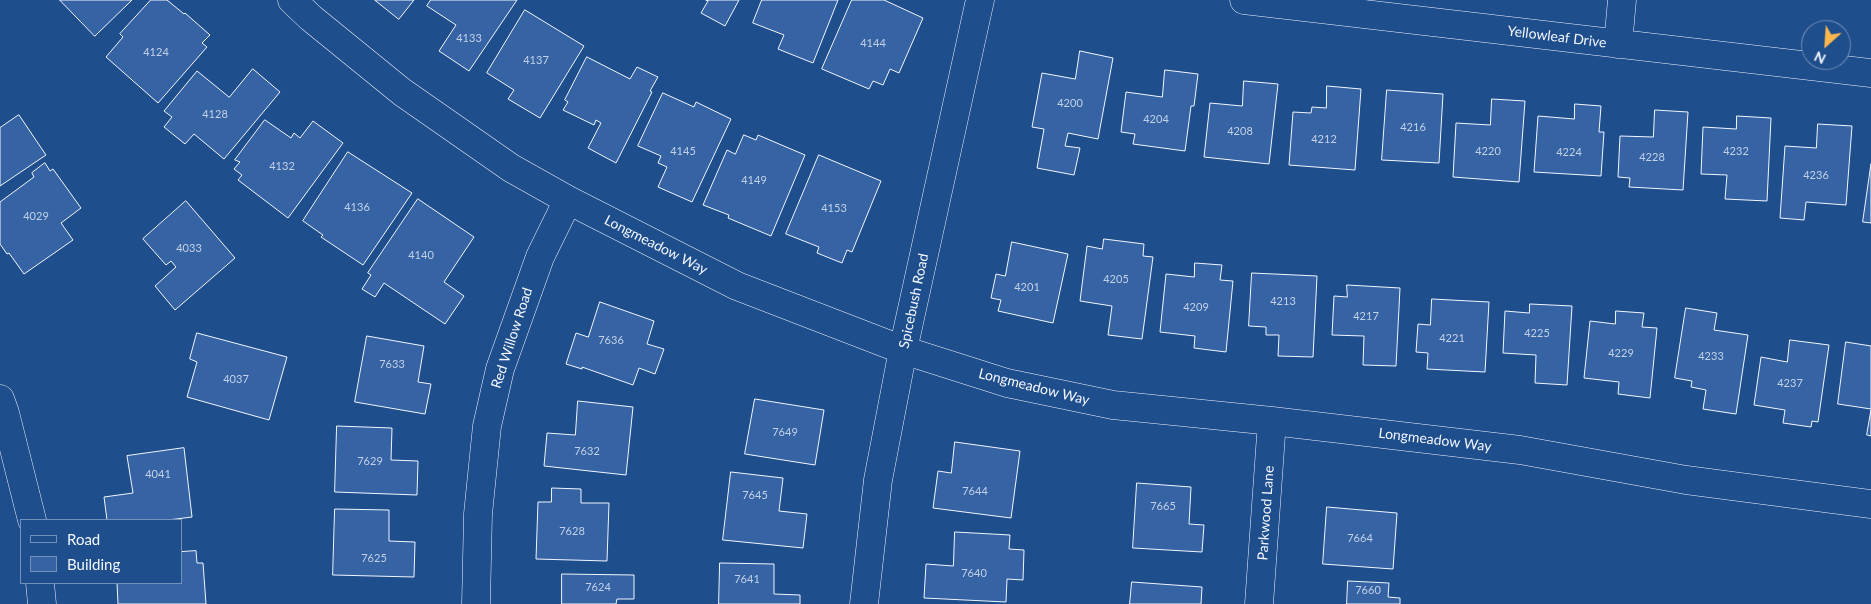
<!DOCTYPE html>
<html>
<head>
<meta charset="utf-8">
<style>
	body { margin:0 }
	#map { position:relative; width:1871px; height:604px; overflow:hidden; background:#1f4e8c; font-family:Lato,sans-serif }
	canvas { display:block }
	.legend { position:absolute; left:20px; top:519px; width:162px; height:65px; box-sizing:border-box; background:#1f4e8c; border:1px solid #7391ba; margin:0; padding:6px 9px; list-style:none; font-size:15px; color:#f2f6ff }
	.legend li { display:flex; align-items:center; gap:10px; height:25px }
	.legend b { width:25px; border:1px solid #7391ba }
	.north { position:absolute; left:1801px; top:20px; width:50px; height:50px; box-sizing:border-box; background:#1f4e8c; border:1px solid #7391ba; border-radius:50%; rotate:206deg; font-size:14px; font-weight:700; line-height:20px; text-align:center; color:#f2f6ff }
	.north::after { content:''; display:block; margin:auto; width:18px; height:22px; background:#ffb74d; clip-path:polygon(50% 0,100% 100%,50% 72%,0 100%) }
</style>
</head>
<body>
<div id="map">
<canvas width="1871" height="604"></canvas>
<ul class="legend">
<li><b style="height:6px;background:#1f4e8c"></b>Road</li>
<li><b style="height:14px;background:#3563a3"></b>Building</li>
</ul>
<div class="north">N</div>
</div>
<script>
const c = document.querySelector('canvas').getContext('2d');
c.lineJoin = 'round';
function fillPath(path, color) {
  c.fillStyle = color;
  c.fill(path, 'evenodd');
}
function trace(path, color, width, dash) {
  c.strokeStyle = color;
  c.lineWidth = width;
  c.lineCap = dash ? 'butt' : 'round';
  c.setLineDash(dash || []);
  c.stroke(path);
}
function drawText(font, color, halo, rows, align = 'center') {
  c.font = font + ' Lato,sans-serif';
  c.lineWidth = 4;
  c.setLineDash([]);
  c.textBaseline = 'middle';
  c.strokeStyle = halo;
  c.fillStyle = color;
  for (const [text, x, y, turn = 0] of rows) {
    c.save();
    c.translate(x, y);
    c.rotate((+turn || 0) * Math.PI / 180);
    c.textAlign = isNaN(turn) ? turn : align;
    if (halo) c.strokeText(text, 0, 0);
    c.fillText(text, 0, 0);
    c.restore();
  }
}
const building = new Path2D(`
	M60,0H132L95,36Z
	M151,0H167L184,14L185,13L210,35L202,43L207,47L158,103L106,57L123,37L120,34Z
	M375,0H414L399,19Z
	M431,0H517L469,71L439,51L456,25L427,6Z
	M706,0H739L725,26L701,13L708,1Z
	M762,0H838L813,63L778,49L784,35L753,23Z
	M852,0H884L923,18L899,73L890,69L883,85L873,81L869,89L822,69Z
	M525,10L584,46L540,118L508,99L514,90L487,73Z
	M1080,51L1113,58L1098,139L1068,133L1065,146L1080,148L1074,175L1037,168L1044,129L1032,127L1042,73L1075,79Z
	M587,57L630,79L637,67L658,77L650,91L652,92L616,163L588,148L601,123L596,120L594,125L563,110L568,102L565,100Z
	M253,69L280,92L224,159L194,134L185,144L164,127L172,117L164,111L197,71L229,97Z
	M1165,70L1198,74L1194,106H1191L1185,151L1133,144L1135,134L1121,132L1126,92L1162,97Z
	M1244,81L1278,84L1269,164L1204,157L1210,103L1242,106Z
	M1327,86L1361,89L1355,170L1289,165L1293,112L1311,113L1312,107L1326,108Z
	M1387,90L1443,94L1439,163L1382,160Z
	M663,93L694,107L696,102L731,119L692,202L658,187L667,167L658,163L661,156L638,146Z
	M1492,99L1525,101L1519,182L1453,177L1456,123L1490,125Z
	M1575,104L1601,106L1599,132H1604L1601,176L1534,172L1538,116L1574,119Z
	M1655,110L1688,112L1683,190L1629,187L1630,178L1618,177L1620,136L1653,137Z
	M19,115L46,155L0,186V128Z
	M1737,116L1771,118L1767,201L1725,199L1727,175L1701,174L1703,127L1736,129Z
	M265,120L291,138L294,133L300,138L313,121L343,143L288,218L238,180L242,175L234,169L240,162L235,160Z
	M1818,124L1852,126L1846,205L1806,202L1804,220L1780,218L1785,146L1816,148Z
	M744,135L756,140L758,135L805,155L771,236L728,218L729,215L703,205L727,150L735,154Z
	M348,152L412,193L363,265L321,237L323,235L303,221Z
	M819,155L881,181L852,252L847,250L842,263L817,253L819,247L786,234Z
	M45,163L50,171L53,169L81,208L61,223L73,240L24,274L9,253L7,254L0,244V202L34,177L32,173Z
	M1871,164V223L1863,222Z
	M418,199L474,237L444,282L464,296L445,324L384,283L375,297L362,289L371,275L368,273Z
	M186,201L235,258L175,310L155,286L176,267L171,261L166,265L143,239Z
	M1104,239L1144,244L1143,256L1153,257L1142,339L1108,335L1112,306L1080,301L1087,246L1102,249Z
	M1012,242L1068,254L1053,323L998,311L1001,300L991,298L996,274L1005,276Z
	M1195,263L1222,265L1220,280L1233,281L1226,352L1194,348L1195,336L1160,332L1166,274L1194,277Z
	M1252,273L1317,276L1313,357L1278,356L1279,335H1266V327L1249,326Z
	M1347,285L1400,288L1396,366L1363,365L1364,336L1332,335L1334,296L1347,297Z
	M1432,299L1489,302L1485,372L1427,369L1428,353L1416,352L1418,324L1430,325Z
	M600,302L654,321L647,344L664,349L655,374L639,368L633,385L582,367V369L566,364L576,333L588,337Z
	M1530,304L1572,306L1567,385L1535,383L1536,355L1503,353L1505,311L1529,313Z
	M1686,308L1717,313L1714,330L1748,335L1736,414L1703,409L1706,390L1691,387L1692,381L1675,378Z
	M1616,311L1644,313L1642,327L1657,328L1650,398L1618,394L1619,382L1584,378L1590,321L1615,324Z
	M197,333L287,357L269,420L187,397L197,362L190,359Z
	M367,336L424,346L418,382L431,384L425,414L355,402Z
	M1790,340L1829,345L1818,422L1812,421L1811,427L1783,423L1785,410L1754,405L1761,357L1787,362Z
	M1846,342L1871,346V409L1838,404Z
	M755,399L824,410L815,465L745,454Z
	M578,401L633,407L626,475L544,466L547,433L575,435Z
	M1871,410V436L1867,435Z
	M337,426L392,428L391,460L418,461L417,495L335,492Z
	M955,442L1020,451L1011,518L933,508L938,471L951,473Z
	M184,448L192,517L168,520H107L104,497L133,493L127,456Z
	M731,472L783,478L779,511L807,514L803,548L723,540Z
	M1137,483L1191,487L1189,524L1204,525L1202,552L1133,548Z
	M552,488L581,489V503H609L607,561L536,559L538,502H551Z
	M1327,507L1397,513L1393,569L1323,564Z
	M335,509L389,510V541L415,542L414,577L333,575Z
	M955,532L1010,535L1009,549L1024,550L1023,580L1007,579L1006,602L924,598L926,564L953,566Z
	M196,551L197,563H203L206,604H118L117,583H181V552Z
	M720,563L774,564V594L800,595V604H719Z
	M562,574L634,575V599H617L616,604H562Z
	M1348,581L1389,583L1388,597L1400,598V604H1347Z
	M1132,582L1202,587L1201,604H1130Z`);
fillPath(building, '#3563a3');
trace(building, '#f2f6ff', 1);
const minor = new Path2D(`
	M292,0L311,18L402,92L511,168L568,200L737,286L903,350L1007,383L1113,405L1272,421L1520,450L1686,480L1871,504
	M1244,0L1871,73
	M1618,44L1622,0
	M0,399L5,413L32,520
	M40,583L42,604
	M476,604L478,514L487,426L500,369L540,257L568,200
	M864,604L878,480L903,350L980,0
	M1259,604L1272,421`);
trace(minor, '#f2f6ff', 29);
trace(minor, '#1f4e8c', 28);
drawText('11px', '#c3d1e8', null, [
	["4133",469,38],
	["4144",873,43],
	["4124",156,52],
	["4137",536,60],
	["4200",1070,103],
	["4128",215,114],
	["4204",1156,119],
	["4216",1413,127],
	["4208",1240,131],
	["4212",1324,139],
	["4145",683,151],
	["4220",1488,151],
	["4232",1736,151],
	["4224",1569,152],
	["4228",1652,157],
	["4132",282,166],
	["4236",1816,175],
	["4149",754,180],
	["4136",357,207],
	["4153",834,208],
	["4029",36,216],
	["4033",189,248],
	["4140",421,255],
	["4205",1116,279],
	["4201",1027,287],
	["4213",1283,301],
	["4209",1196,307],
	["4217",1366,316],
	["4225",1537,333],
	["4221",1452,338],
	["7636",611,340],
	["4229",1621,353],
	["4233",1711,356],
	["7633",392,364],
	["4037",236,379],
	["4237",1790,383],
	["7649",785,432],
	["7632",587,451],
	["7629",370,461],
	["4041",158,474],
	["7644",975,491],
	["7645",755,495],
	["7665",1163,506],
	["7628",572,531],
	["7664",1360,538],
	["7625",374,558],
	["7640",974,573],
	["7641",747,579],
	["7624",598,587],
	["7660",1368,590]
]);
drawText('14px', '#f2f6ff', '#1f4e8c', [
	["Yellowleaf Drive",1557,37,7],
	["Longmeadow Way",656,245,27],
	["Spicebush Road",914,301,-78],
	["Red Willow Road",512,338,-72],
	["Longmeadow Way",1034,387,14],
	["Longmeadow Way",1435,440,7],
	["Parkwood Lane",1266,513,-86]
]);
</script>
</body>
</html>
